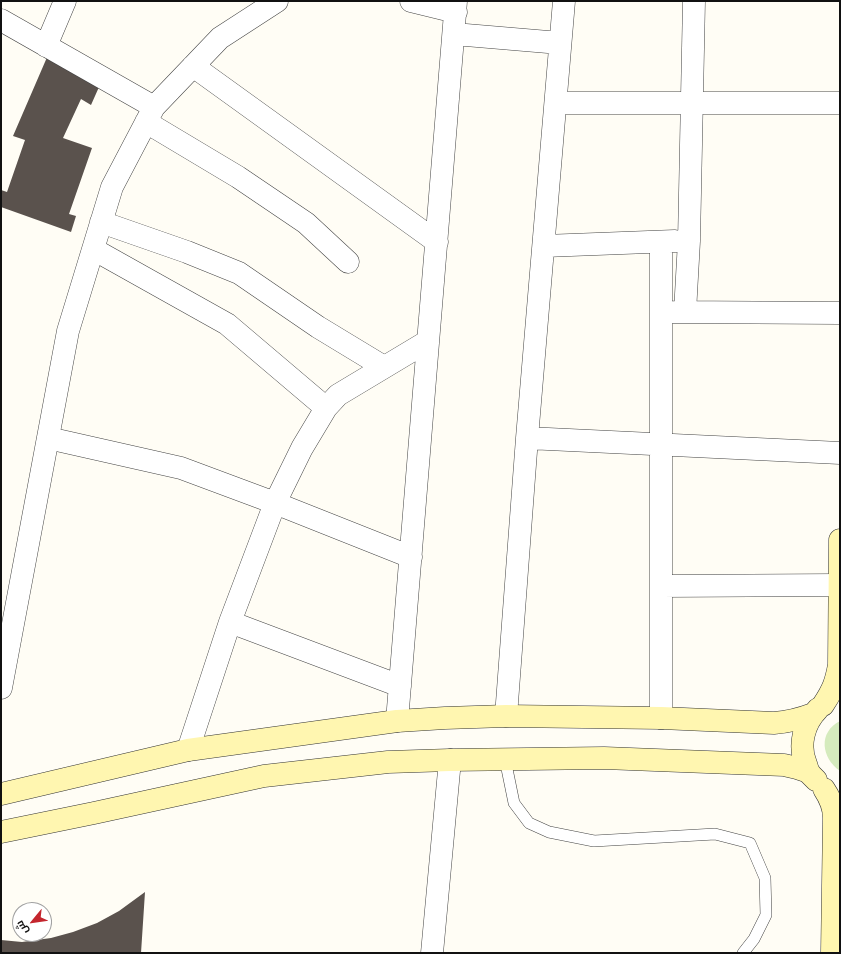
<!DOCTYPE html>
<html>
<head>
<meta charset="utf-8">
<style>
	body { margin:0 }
	#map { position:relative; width:841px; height:954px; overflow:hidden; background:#fffdf5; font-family:"Roboto Serif",Cairo,serif }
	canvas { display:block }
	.frame { position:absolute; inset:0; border:2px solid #111; pointer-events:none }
	.north { position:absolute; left:12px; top:902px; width:40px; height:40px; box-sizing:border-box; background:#fff; border:1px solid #a0a0a0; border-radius:50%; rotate:241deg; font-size:11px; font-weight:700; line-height:16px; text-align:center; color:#111 }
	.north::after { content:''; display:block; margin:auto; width:14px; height:18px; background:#c4262e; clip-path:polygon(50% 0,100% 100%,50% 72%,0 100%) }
</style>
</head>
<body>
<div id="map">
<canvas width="841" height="954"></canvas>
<div class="frame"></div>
<div class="north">ش</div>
</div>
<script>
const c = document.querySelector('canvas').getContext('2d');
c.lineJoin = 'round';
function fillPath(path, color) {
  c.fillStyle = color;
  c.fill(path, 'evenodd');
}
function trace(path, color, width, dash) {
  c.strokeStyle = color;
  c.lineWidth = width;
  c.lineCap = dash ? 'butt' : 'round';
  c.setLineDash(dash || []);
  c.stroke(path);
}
fillPath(new Path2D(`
	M840,721V771C821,758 818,732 840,721Z`), '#d5ebbd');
fillPath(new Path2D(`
	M48,55L99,87L91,105L81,99L63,138L92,148L69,214L76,216L71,232L1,207V190L7,192L25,140L13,136Z
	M145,892L141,953H1V940L22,942L51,938L73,932L97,923L119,911Z`), '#5a524d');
const lane = new Path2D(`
	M505,759L514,803L529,823L549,832L594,841L715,834L750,843L765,878L766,915L754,939L743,953`);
const street = new Path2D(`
	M411,1L456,12
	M1,20L154,107
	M454,34L560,43
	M46,46L65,1
	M193,66L437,242
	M556,103H840
	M146,122L238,177L306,223L348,262
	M101,222L187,252L239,273L318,327L384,367
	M544,246L675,241
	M93,249L227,324L326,408
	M671,312L840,313
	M685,312L689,241L694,1
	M48,438L181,468L275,503L411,557
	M527,438L840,453
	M661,586L839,585
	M230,622L400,686
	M1,688L68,331L112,187L154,107L220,38L277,1
	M506,716L527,438L564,1
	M661,718V242
	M397,721L456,1
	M188,750L230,622L275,503L302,448L326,408L338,395L428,341
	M432,953L450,760`);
const secondary = new Path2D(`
	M823,705C833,690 836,682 839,665L840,540
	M816,780C814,778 811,775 809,773C808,771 807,767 806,764C798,745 804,723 818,709
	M824,789C830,798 834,806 834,818L832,953
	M1,794L188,750L397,721L445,718L506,716L661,718L774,723C788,722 800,719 813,714
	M1,832L94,813L264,776L388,762L450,760L604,758L784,765L797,768L809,772`);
trace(lane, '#444', 12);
trace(street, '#444', 23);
trace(secondary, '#333', 23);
trace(lane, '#fff', 11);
trace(street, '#fff', 22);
trace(secondary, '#fff6b0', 22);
</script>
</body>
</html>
